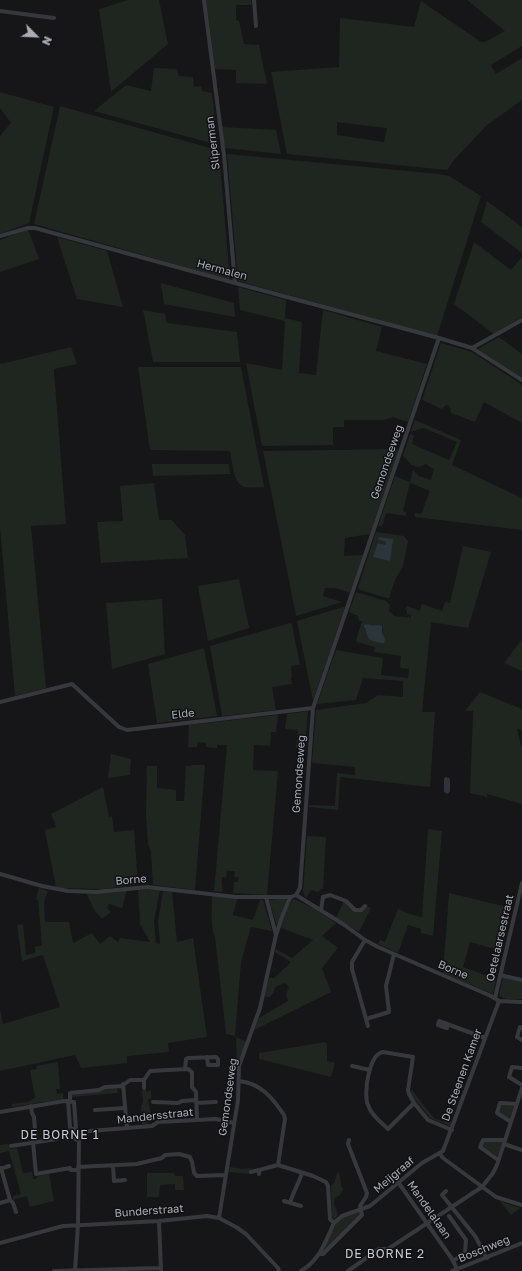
<!DOCTYPE html>
<html>
<head>
<meta charset="utf-8">
<style>
	body { margin:0 }
	#map { position:relative; width:522px; height:1271px; overflow:hidden; background:#161618; font-family:"Golos Text",sans-serif }
	canvas { display:block }
	.north { position:absolute; left:16px; top:16px; width:40px; height:40px; -webkit-text-stroke:3px #111113; paint-order:stroke; rotate:114deg; font-size:11px; font-weight:700; line-height:16px; text-align:center; color:#a8adb8 }
	.north::after { content:''; display:block; margin:auto; width:14px; height:18px; background:#a8adb8; clip-path:polygon(50% 0,100% 100%,50% 72%,0 100%) }
</style>
</head>
<body>
<div id="map">
<canvas width="522" height="1271"></canvas>
<div class="north">N</div>
</div>
<script>
const c = document.querySelector('canvas').getContext('2d');
c.lineJoin = 'round';
function fillPath(path, color) {
  c.fillStyle = color;
  c.fill(path, 'evenodd');
}
function trace(path, color, width, dash) {
  c.strokeStyle = color;
  c.lineWidth = width;
  c.lineCap = dash ? 'butt' : 'round';
  c.setLineDash(dash || []);
  c.stroke(path);
}
function drawText(font, color, halo, rows, align = 'center') {
  c.font = font + ' "Golos Text",sans-serif';
  c.lineWidth = 3;
  c.setLineDash([]);
  c.textBaseline = 'middle';
  c.strokeStyle = halo;
  c.fillStyle = color;
  for (const [text, x, y, turn = 0] of rows) {
    c.save();
    c.translate(x, y);
    c.rotate((+turn || 0) * Math.PI / 180);
    c.textAlign = isNaN(turn) ? turn : align;
    if (halo) c.strokeText(text, 0, 0);
    c.fillText(text, 0, 0);
    c.restore();
  }
}
fillPath(new Path2D(`
	M128,0H159L168,44L111,92L99,9Z
	M206,0H251L252,5H236V20L239,21L244,44L259,45L267,84L236,83V70L215,69Z
	M467,0H522V46L491,65L496,74L522,58V100L486,126L455,159L447,170L287,154L271,72L339,67L340,18L414,27L421,1L481,42H485L505,31ZM337,122L386,128L387,129L384,142L337,135Z
	M154,68L177,69L179,76L193,77L194,87L201,86L202,91L212,93L218,145L94,111L126,85L151,91Z
	M0,92L54,107L29,223L0,234V136L11,123L0,108Z
	M60,106L196,144L214,149L219,152L230,280L34,224Z
	M222,127L276,130L281,154L225,148Z
	M227,154L440,174L449,176L481,196L437,336L238,281Z
	M487,201L522,227V253L481,222Z
	M28,229L39,259L0,272V240Z
	M57,237L107,251L123,307L77,299Z
	M474,242L511,270L522,257V317L494,334L454,304Z
	M161,283L234,303L235,317L164,304Z
	M238,287L286,300L285,318L302,322L299,373L316,375L323,310L382,327L376,351L427,364L408,422L393,417L384,420H344V427H333V445L262,446L246,363L282,370L285,321L240,310Z
	M143,310L165,314L167,323L237,332L240,362H153Z
	M499,337L522,354V378L478,349Z
	M441,343L472,352L522,385V423L484,402L475,422L451,413L450,406L446,405L442,409L422,400Z
	M71,347L77,364L54,369V371L66,524L31,526L46,688L15,696L0,527V362L1,364Z
	M138,367H241L264,487C258,487 251,488 245,487C233,485 232,460 230,451L150,450Z
	M415,420L461,440L452,465L522,498V530L415,517V513L421,514L430,491L410,483L403,511L406,512V516L386,513L382,526H378L395,476L410,482L413,470L419,476L431,480L434,469L430,467L426,464C414,470 412,465 403,456L410,434L414,435L412,444L449,460L457,442L424,428C420,428 415,432 411,431Z
	M399,449L370,534L345,538L344,556L363,555L350,593L336,588H325L323,596L342,602L296,616L263,451Z
	M152,464H229L230,474L153,476Z
	M154,483L159,520H172L185,535L188,558L101,563L97,522L123,521L120,486Z
	M376,532L404,536L408,541L403,566L395,580L389,598H387L360,590L358,588Z
	M463,546L491,552L468,628L431,622L422,712H435L430,787L340,777L338,810L309,807V805L335,806L337,773L355,775V767L312,763L316,710L366,703L378,695L403,697V681L363,678L356,700L317,704L336,650L383,658L381,675L408,678L409,669L400,668L401,656L374,652L375,647L357,642L356,640L362,621H359L358,616L349,612L356,592L386,601L390,605L389,611L395,616L411,618V615L407,614V611L405,610L407,606L420,611L422,604L442,611L445,602L450,603ZM368,624L374,626L377,625L383,629L382,632L384,643L374,641L369,638L367,631L364,628Z
	M239,579L249,628L208,641L198,586Z
	M162,599L165,654L112,669L106,603Z
	M343,607H345L313,701L297,621Z
	M290,623L292,625L300,665L291,666L292,677H291L292,684L272,687L276,710L222,716L210,646Z
	M522,639V671L504,663Z
	M204,648L217,716L157,723L148,664Z
	M480,692L522,709V730L517,729L522,749V804L487,794V797L470,793L473,711H465Z
	M308,711L305,749L296,748L298,730L285,729L287,714Z
	M278,715L276,732H271L270,746L254,745L253,770L278,771L267,895L233,893L234,882H238L239,877H234L235,871H227L226,878L222,877C221,883 223,887 222,892L214,891L227,745H217V748L206,747V743L198,742L197,747H188L189,725Z
	M111,754L131,759L130,775L108,778Z
	M191,765H205L195,890L153,885L151,852L148,844L146,816L147,766H157V788L176,790V801H184L186,766H191Z
	M103,787L109,817L112,816L114,832L134,830L138,884L104,889L56,888L45,830L56,827L51,814Z
	M428,829L442,831L433,936L421,933V929L408,925L398,953L378,944L380,940L385,942L398,909L410,914L422,917Z
	M307,836L326,837L323,889H321L318,892L311,890L306,898L303,892Z
	M39,888L48,891L44,902L45,922H69L73,943L92,933L100,944L110,936L118,942L120,938L150,942L140,924L138,889L160,890L154,922L156,943L160,944L158,921L163,891L172,892L177,942L193,938L207,1037L168,1043L169,1052L127,1056V1063L81,1068L75,1055L0,1071V1009L3,1024L60,1007L43,955L22,961L17,925L23,924L26,955L35,953V947L42,945L38,900L36,899Z
	M127,890L122,908L109,904L107,908L111,912L102,919L95,911L86,893L114,892Z
	M449,893L511,908L502,951L470,942L463,967L496,979L493,994L443,973Z
	M212,896L237,899L233,915L253,920L260,900H263L272,931L251,927L241,962L235,1036L226,1034L215,937C210,926 212,908 212,896Z
	M287,898L277,927L269,900Z
	M294,899L313,908L336,923L322,936L338,948L322,968L331,992L254,1030L259,1018L288,1001L286,994L289,987L285,983L275,987L273,993L270,997H266L264,996L269,978H274L291,962L275,952L276,949L292,958L313,940L281,928C284,918 286,906 294,899Z
	M344,901L355,912L363,911L367,906L371,908L359,932L336,918Z
	M503,977L522,982V999C514,999 505,1001 499,995Z
	M236,1037L247,1042L239,1064L237,1062Z
	M325,1042L327,1044V1061L335,1063L331,1077L259,1059V1053Z
	M58,1062L60,1089H56L57,1094L39,1097L63,1093V1099L12,1107V1104L27,1102L35,1098L30,1070L37,1069L36,1066Z
	M117,1087L118,1093L72,1097L71,1094L104,1090L105,1088Z
	M146,1089L147,1092L151,1090V1099H148V1100L151,1114L148,1115V1124H142L141,1106L143,1102L142,1090Z
	M411,1089L434,1118L444,1122L445,1120L452,1123L450,1126L430,1118L411,1095Z
	M502,1105L514,1106L510,1119L499,1113Z
	M484,1141L503,1142L497,1157L482,1147Z
	M8,1144L10,1149L17,1148L23,1173L32,1172L33,1179H36L38,1176L49,1174L54,1201L30,1207L27,1196L13,1200V1196L21,1194L9,1151L0,1153V1145Z
	M230,1167L242,1169L251,1168L250,1174L229,1172Z
	M338,1171C341,1177 340,1183 343,1190L340,1195L335,1198L334,1204L338,1215L335,1219L333,1218L332,1215L331,1186L334,1183Z
	M147,1173H174L175,1176H183L184,1190H175V1184L160,1185L159,1197H147Z
	M500,1201L520,1208L511,1215Z
	M359,1212L361,1214L324,1251H323L336,1223L343,1217Z`), '#1e261f');
fillPath(new Path2D(`
	M379,537L393,539L390,561L373,557L378,543L385,545L386,543V542L378,539Z
	M368,624C374,627 377,624 382,626V633L385,639L384,643C379,643 370,641 368,637C366,633 367,631 364,627V625Z
	M445,777L449,778L450,780V791L448,794L444,792V779Z`), '#2c353c');
trace(new Path2D(`
	M204,0L224,155L235,283
	M254,0L256,26
	M0,11L54,18
	M0,236L28,228H35L235,283L439,338L472,348L522,380
	M472,348L522,320
	M0,702L72,684L119,727L127,730L313,708
	M0,874L42,886L68,891L96,892L147,887L236,897H291
	M296,895L343,924L365,940L378,947L491,996L499,1001L522,1002
	M266,897L276,935
	M321,910L323,897L330,895L346,901L355,910H361L365,906
	M365,940L352,962V969L368,1026
	M500,975L522,980
	M495,998L522,883
	M366,1019L389,1012L386,986L394,954
	M448,1025L447,1028L438,1025L439,1021L485,1038
	M522,1028L520,1027L517,1037L522,1040
	M352,1066L370,1070
	M522,1068L512,1067L509,1077L522,1085
	M185,1069L186,1059L188,1058L216,1057L218,1059V1065H208L207,1057
	M144,1080V1088
	M239,1081C260,1083 272,1097 284,1115L285,1119L278,1165
	M123,1084L127,1128
	M70,1100V1093L99,1090L105,1087L122,1086L130,1080H144L150,1071L188,1069L192,1072V1087L196,1092L197,1120
	M68,1101L70,1127L72,1129H76
	M153,1102L178,1103L182,1101L196,1100
	M196,1103L216,1102
	M414,1103L409,1094L408,1090L413,1057L383,1052C369,1054 363,1094 368,1105C371,1115 381,1122 388,1129L414,1103L428,1120L452,1130
	M31,1106L32,1113L34,1117L36,1141
	M95,1110L125,1108
	M0,1112L64,1101L74,1102L76,1129L78,1132L79,1138L78,1225L75,1271
	M511,1122L497,1113L500,1103L517,1104
	M74,1129L75,1139L78,1140
	M78,1132L152,1126L158,1122L216,1119L234,1123
	M33,1142L36,1174L70,1168L71,1170H78
	M504,1144L522,1150
	M11,1146L57,1139
	M440,1154L443,1158L496,1197L522,1205
	M498,1160L480,1147L483,1140H505
	M113,1166L114,1181L125,1180
	M78,1167L137,1164L162,1158L165,1155L179,1154L190,1157L192,1162L194,1173L197,1176L226,1175
	M1,1168L10,1200
	M0,1169L9,1166
	M251,1172L259,1170
	M259,1174V1170L278,1165L313,1176L326,1182L328,1186L330,1219L334,1223
	M398,1182L452,1259L457,1269
	M446,1191L442,1195L475,1236L487,1258
	M284,1201L301,1206
	M0,1203L10,1200L13,1203L16,1212
	M290,1203C293,1192 299,1183 302,1173
	M449,1216L466,1240L465,1253L453,1261
	M219,1218L238,1100L239,1066L260,1008L276,935L282,917L288,902L291,897L296,895L300,888L313,708L439,338
	M159,1221L161,1270
	M0,1243L63,1226L159,1221L207,1216L219,1218L236,1227L246,1234L278,1268L279,1271
	M320,1254H323L362,1215L360,1206L366,1197L367,1193L348,1144L349,1140
	M54,1271L161,1268
	M301,1271C320,1260 325,1242 334,1223L342,1216L370,1206L422,1163L443,1151L499,1001
	M348,1271L379,1249H388L482,1187L493,1173L497,1165L522,1088
	M452,1271L522,1243`), '#37383d', 4);
drawText('11px', '#a8adb8', '#111113', [
	["Sliperman",213,143,-97],
	["Hermalen",222,270,15],
	["Gemondseweg",387,462,-71],
	["Elde",183,714,-6],
	["Gemondseweg",299,774,-86],
	["Borne",131,880,-5],
	["Oetelaarsestraat",500,938,-77],
	["Borne",453,970,23],
	["De Steenen Kamer",462,1075,-70],
	["Gemondseweg",228,1097,-82],
	["Mandersstraat",155,1116,-6],
	["Meijgraaf",394,1175,-40],
	["Mandelalaan",429,1210,55],
	["Bunderstraat",149,1211,-4],
	["Boschweg",484,1249,-22]
]);
c.letterSpacing = '1px';
drawText('12px', '#c9ccd4', '#111113', [
	["DE BORNE 1",60,1135],
	["DE BORNE 2",385,1254]
]);
c.letterSpacing = '0px';
</script>
</body>
</html>
